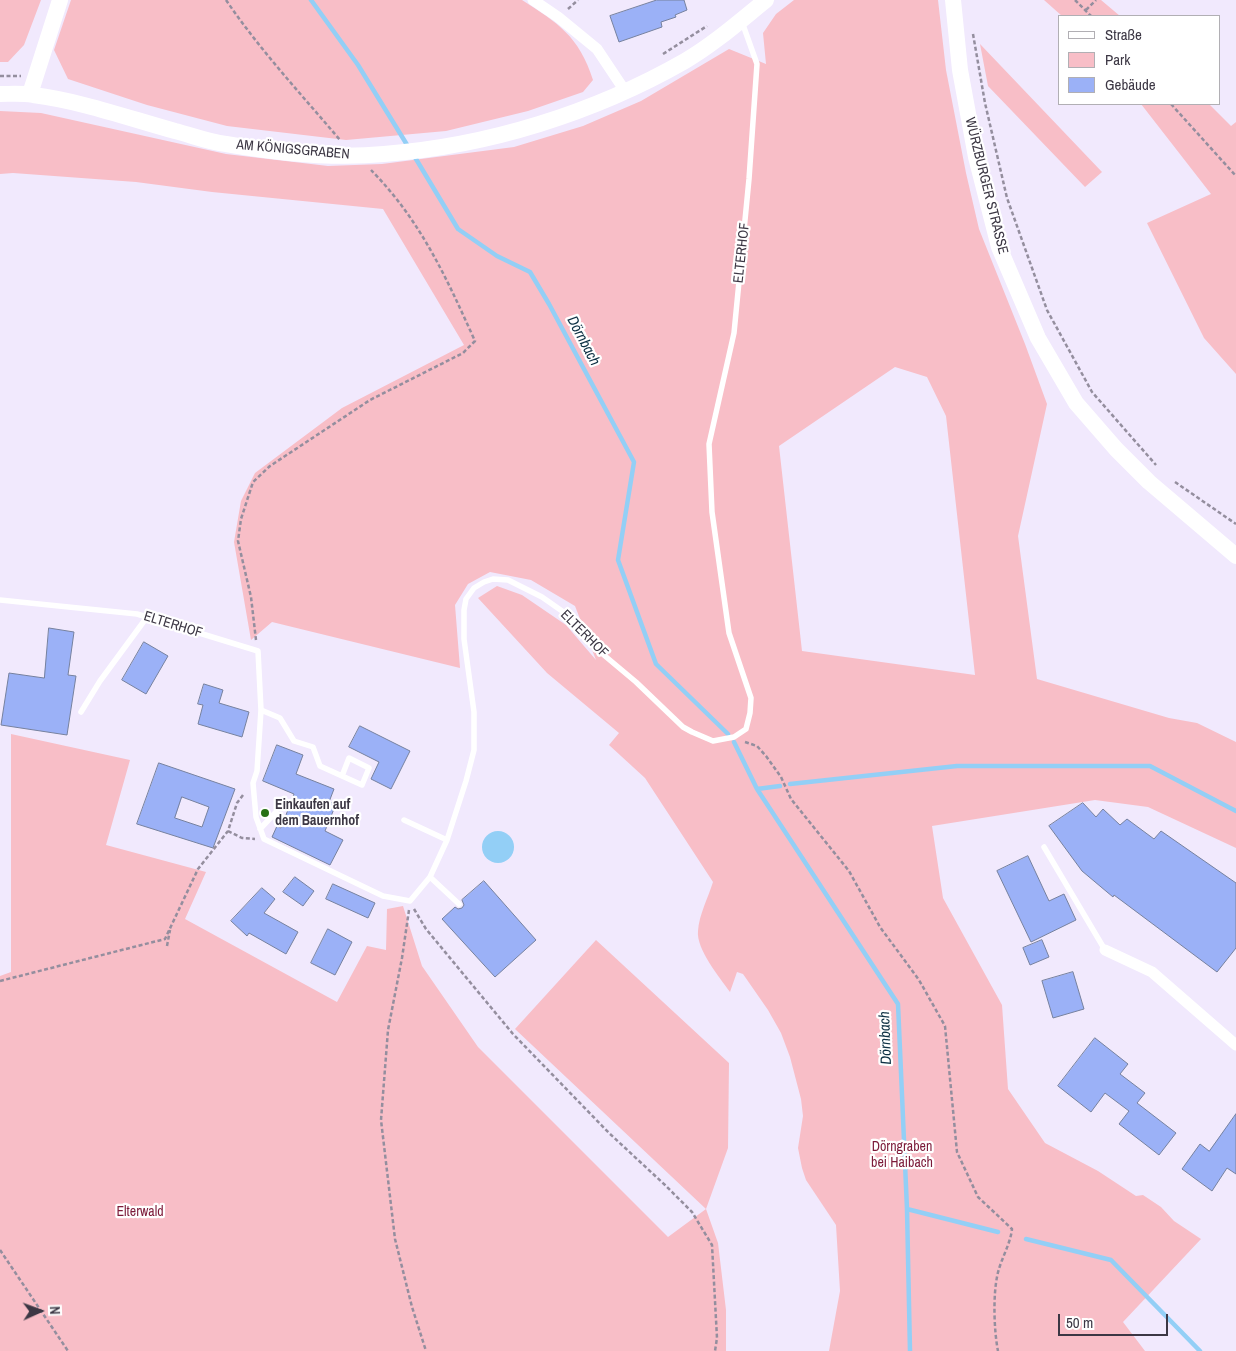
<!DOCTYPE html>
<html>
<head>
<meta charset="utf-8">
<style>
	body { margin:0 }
	#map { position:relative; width:1236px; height:1351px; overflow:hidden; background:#f1e9fd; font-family:"Archivo Narrow",sans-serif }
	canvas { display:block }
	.legend { position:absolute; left:1058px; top:15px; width:162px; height:90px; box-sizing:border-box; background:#fff; border:1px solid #b1afb4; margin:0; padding:6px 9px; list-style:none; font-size:15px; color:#3c3744 }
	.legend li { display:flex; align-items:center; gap:10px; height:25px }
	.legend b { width:25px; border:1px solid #b1afb4 }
	.north { position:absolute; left:15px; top:1286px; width:50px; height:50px; -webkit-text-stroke:4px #fff; paint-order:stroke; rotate:88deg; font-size:14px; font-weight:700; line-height:20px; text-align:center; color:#3c3744 }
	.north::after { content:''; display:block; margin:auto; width:18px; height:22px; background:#3c3744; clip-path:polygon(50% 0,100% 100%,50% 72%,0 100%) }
	.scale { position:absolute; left:1058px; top:1314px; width:110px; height:22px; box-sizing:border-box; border:2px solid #3c3744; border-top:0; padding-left:6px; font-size:15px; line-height:18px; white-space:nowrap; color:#3c3744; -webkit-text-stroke:4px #fff; paint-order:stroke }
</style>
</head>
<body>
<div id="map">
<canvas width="1236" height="1351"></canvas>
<ul class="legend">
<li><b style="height:6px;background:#fff"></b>Straße</li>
<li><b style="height:14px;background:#f8bec7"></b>Park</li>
<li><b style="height:14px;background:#9bb1f7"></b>Gebäude</li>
</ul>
<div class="north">N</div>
<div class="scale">50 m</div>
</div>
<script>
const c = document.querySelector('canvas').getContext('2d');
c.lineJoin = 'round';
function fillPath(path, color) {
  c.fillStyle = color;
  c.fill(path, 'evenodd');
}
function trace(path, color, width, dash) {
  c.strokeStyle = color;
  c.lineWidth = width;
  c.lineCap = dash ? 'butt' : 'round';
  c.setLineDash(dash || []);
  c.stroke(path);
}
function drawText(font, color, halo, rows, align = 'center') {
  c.font = font + ' "Archivo Narrow",sans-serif';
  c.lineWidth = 4.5;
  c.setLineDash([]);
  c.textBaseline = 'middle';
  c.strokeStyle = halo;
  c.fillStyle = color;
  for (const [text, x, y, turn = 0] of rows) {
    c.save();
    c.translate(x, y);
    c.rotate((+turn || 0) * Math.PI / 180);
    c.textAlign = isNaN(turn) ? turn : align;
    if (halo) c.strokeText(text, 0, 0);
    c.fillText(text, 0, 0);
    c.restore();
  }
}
fillPath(new Path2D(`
	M0,0H41L24,45L8,62H0Z
	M71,0H522C558,23 579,36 593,80L583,92L528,111L446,131L346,140L227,126L147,105L68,79L54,50Z
	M794,0H938L946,70L966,173L979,229L1025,344L1047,404L1018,536L1037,679L1169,718L1197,723L1236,742V848L1148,807L1095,800L932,826L943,898L1002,1005L1008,1089L1045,1143L1098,1171L1136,1196L1143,1195L1161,1207L1174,1221L1201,1239L1123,1322L1145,1351H829L840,1291L836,1225L806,1180L802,1168L798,1148L803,1116L801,1099L790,1057L781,1033L768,1010L743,974L737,972L730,992C720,978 696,949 698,931C699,915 708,898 713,882L645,778L609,745L619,733L547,673L478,598L497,586L522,595L566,625L596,660L575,606L531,580L490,572L468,584L455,605L460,668L272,622L251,640L234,542L241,501L255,473L342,408L464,345L383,209L212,192L136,182L13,173L0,174V111L41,113L226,154L328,166L382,164L514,147L583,126L641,101L729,49L766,64L763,33L776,14ZM895,367L927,377L946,416L975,675L802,651L779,446Z
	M1044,0H1101L1120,16H1062Z
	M980,44L1102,172L1085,187L988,86Z
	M1141,104H1209L1231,126L1236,122V374L1204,338L1147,223L1211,194Z
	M11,734L130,760L106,845L206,872L185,919L337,1002L367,946L386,950L387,909L403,906L422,966L478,1047L668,1237L706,1209L515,1029L596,940L729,1063L728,1148L706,1209L718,1243L726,1310V1351H0V976L11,972Z`), '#f8bec7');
fillPath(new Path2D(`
	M482 847a16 16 0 1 1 32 0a16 16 0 1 1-32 0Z`), '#93cff6');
trace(new Path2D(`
	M311,0L358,65L409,148
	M413,154L458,229L497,256L530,272L549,304L634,462L618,560L656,664L728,734
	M734,742L757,789L898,1004L907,1209L910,1351
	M790,784L957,766H1150L1236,811
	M757,789L780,786
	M907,1209L998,1232
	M1026,1239L1111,1260L1200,1351`), '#93cff6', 4.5);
const building = new Path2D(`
	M657,0H684L687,10L675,15L676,17L661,22L662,27L619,42L610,16Z
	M49,628L74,632L68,675L76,676L67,735L1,725L9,673L44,678Z
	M144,642L168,656L146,694L122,680Z
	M204,684L223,690L219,703L249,712L242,737L198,724L203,705L198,704Z
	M360,726L410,751L391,789L371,779L379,762L349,747Z
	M277,745L303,755L296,774L334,789L329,802L336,804L325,831L343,840L330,865L272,837L277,826L281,828L294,794L263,781Z
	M159,763L235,789L213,848L137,824ZM182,797L209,807L202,827L175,818Z
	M1083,803L1096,817L1103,809L1120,825L1127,819L1154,839L1161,831L1236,883V948L1217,972L1114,895L1113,897L1082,871L1049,826Z
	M1028,856L1049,901L1064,894L1076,920L1031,942L997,871Z
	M295,877L314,891L303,906L283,892Z
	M484,881L536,940L495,977L442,919L455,907L458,909L462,908L464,905L462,900Z
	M333,884L375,903L368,918L326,899Z
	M262,888L275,899L264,913L298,932L286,954L249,933L247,936L231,921Z
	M328,929L352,942L335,975L311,963Z
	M1042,940L1049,957L1030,965L1023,948Z
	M1073,972L1084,1009L1053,1018L1042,981Z
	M1095,1038L1128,1064L1120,1074L1145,1093L1137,1103L1176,1133L1159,1155L1119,1124L1129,1111L1105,1093L1091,1112L1058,1086Z
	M1236,1114V1174L1227,1168L1212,1191L1182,1169L1200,1144L1209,1151Z`);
fillPath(building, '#9bb1f7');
trace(building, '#76819e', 1);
trace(new Path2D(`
	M226,0C260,50 301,94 340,140
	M1075,0L1091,16
	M568,9L578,0
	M1086,10L1096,0
	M973,34L985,103L1007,198L1047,310L1092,392L1156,465
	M663,54L707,26
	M0,76H21
	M1171,104L1236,176
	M1175,482L1236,524
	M256,640L251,597L238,541L241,519L253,482L270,466L370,400L463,353L475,341C446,277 421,221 371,170
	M745,742L757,746L766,756L781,777L791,799L849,871L880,927L919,980L945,1026L957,1152L978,1197L1012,1229C1010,1246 1000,1260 997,1277C993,1297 994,1331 998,1351
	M228,831L242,838L255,839
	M414,909L426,929L513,1034L609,1133L665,1185L692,1212L712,1245L717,1338L715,1351
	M409,910L402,958L388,1030L381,1120L395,1239L412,1307L426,1351
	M167,946L170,930
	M0,981L165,939L198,869L228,831L237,803L243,795
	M0,1250L68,1351`), '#948e9e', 2.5, [4, 2.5]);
trace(new Path2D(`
	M0,600L137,614L258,651L261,710L257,771L253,783L256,817L264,839L383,896L410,901L430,877L447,840L466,781L474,750V712L464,639V610L466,599L474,588L484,582L493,579L508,580L542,597L562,611L599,651L636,682L683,727L692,732L713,741L734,737L746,729L750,713L751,698L729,633L712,512L709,444L734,333L749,179L757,64L742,22
	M261,710L280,718L294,741L313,747L320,766L362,785L369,768L349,758L342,776
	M81,712L100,681L147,617
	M404,820L447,840
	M260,829L276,812
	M1044,847L1105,950
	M430,877L459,904`), '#fff', 5.5);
trace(new Path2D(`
	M533,0L558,17L597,49L625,91
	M1105,950L1152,972L1236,1045`), '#fff', 11);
trace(new Path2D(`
	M953,0L960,70L976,157L999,247L1038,338L1076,403L1116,449L1149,482L1236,556
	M0,94C11,94 22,93 33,95C81,101 128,118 175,131C191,135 208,142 226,144C277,153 332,159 384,154C488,146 594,113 685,61C714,44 740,21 766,0
	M30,94L60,0`), '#fff', 16);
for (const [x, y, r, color] of [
	[265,813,5,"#277115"]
]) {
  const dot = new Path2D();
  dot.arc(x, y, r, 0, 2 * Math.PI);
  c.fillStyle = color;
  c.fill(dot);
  trace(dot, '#fff', 2);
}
drawText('14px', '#3c3744', '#fff', [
	["AM KÖNIGSGRABEN",293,150,5],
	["WÜRZBURGER STRASSE",986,186,76],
	["ELTERHOF",742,253,-84],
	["ELTERHOF",173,625,17],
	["ELTERHOF",584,634,45]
]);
drawText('bold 14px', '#3c3744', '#fff', [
	["Einkaufen auf",275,805],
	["dem Bauernhof",275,821]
], 'left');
drawText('14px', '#7c1a39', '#fff', [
	["Dörngraben",902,1147],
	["bei Haibach",902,1163],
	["Elterwald",140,1212]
]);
drawText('italic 15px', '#0e3144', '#fff', [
	["Dörnbach",583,341,62],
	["Dörnbach",886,1038,-92]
]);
</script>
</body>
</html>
